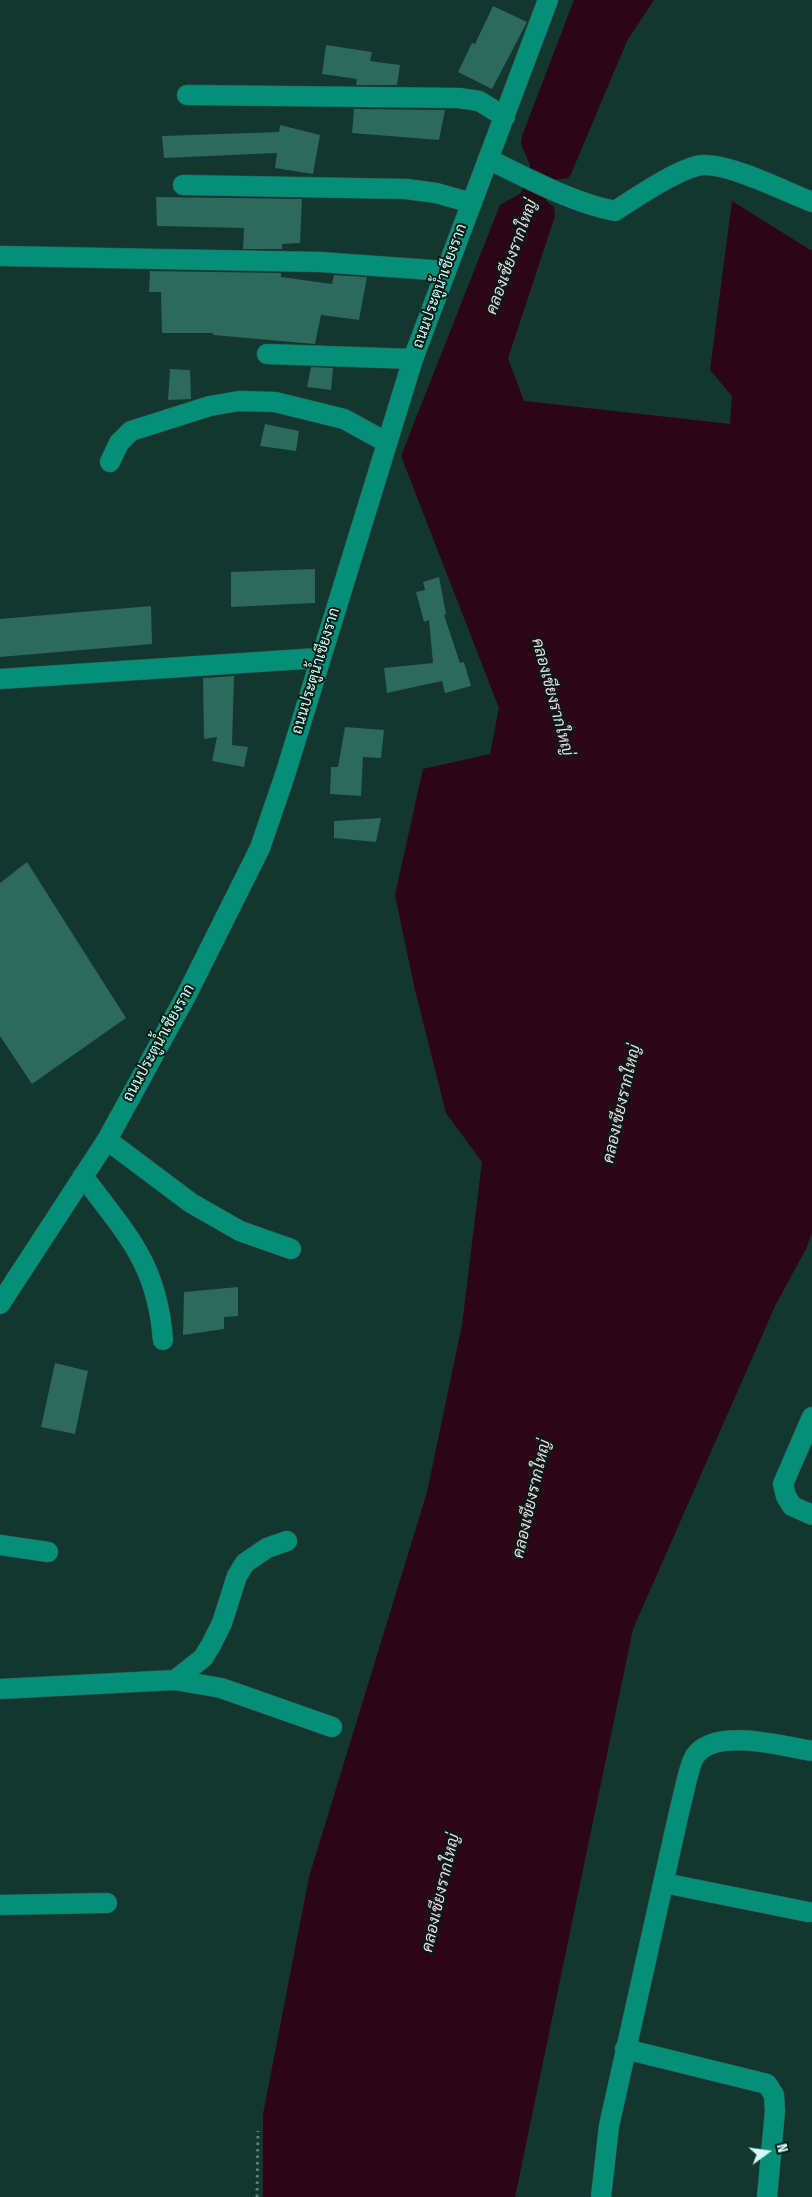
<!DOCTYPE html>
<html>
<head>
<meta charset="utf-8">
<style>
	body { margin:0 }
	#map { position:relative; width:812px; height:2197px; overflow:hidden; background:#13362e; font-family:"Fira Sans Condensed",sans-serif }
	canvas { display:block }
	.north { position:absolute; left:742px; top:2127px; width:50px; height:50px; -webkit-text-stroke:4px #001d17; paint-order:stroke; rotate:76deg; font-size:14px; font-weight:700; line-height:20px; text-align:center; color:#d7fef4 }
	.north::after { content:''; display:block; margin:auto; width:18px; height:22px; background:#d7fef4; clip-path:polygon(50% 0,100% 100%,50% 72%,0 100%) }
</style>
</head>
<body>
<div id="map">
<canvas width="812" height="2197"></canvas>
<div class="north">N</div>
</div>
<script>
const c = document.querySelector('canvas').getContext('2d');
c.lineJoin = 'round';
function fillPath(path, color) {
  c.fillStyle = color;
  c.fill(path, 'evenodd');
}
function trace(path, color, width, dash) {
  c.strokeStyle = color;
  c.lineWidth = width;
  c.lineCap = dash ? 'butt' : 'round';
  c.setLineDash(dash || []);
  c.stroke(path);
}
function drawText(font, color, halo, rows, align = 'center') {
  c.font = font + ' "Fira Sans Condensed",Sarabun,sans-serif';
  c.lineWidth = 4;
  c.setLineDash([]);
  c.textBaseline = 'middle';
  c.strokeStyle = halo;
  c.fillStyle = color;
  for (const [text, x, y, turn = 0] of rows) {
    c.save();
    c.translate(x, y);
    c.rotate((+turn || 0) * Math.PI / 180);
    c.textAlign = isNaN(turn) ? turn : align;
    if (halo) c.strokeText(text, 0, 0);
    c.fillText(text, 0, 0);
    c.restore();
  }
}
fillPath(new Path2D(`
	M574,0H654L627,41L571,174L568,178L553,180L546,201L554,207L555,216L508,358L524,401L730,424L732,396L710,370L732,201L812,251V1233L806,1249L776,1304L633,1629L515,2197H263V2114L309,1877L427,1492L462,1325L482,1162L446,1113L415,990L395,895L423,769L490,754L499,708L401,456L500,205L521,193L530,171V165L521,144L522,136Z`), '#2c0617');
fillPath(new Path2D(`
	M493,6L527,22L492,89L458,72L472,43L475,44Z
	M326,45L372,52L370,61L400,65L397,85H356L357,79L322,74Z
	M354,109L445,110L439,140L352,133Z
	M280,125L320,135L313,174L275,168L277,153L164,158L162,136L279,132Z
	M156,197L302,199L300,243L282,244V249H243L244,228L157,226Z
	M150,271L281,273V277L332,284L334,275L367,277L359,320L321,315L315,344L213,335V333H162L161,292H149Z
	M311,367L333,368L331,390L307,387Z
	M170,369L190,370L191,399L168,400Z
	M265,424L299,431L296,451L260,446Z
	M315,569V603L231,607V572Z
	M439,577L446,614L444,615L460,663L464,662L471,686L445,693L442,681L387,693L384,668L433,663L429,620L424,622L416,592L425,590L423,582Z
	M151,606L152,644L0,657V619Z
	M234,676L232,745L248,747L244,767L212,761L217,737L204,739L203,678Z
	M345,727L384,730L381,758L363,757L361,796L330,794L331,767H338Z
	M381,818L376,842L334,838V821Z
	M27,862L126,1018L32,1084L0,1036V883Z
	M238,1287V1316L224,1317V1329L183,1335L184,1292Z
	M55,1363L88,1371L75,1434L41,1427Z`), '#2d695c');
const minor = new Path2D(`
	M187,95L459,98L479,101L505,117
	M488,159C527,178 573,203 615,211C635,198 680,167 703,165C731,164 784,191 812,202
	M183,185L406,189L436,193L472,203
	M0,256L320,262L445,271
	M267,354L413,359
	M110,462L119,443L131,431L210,406L239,401L275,402L344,419L386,442
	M0,679L319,658
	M107,1140L191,1203L240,1231L291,1249
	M83,1176C127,1235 157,1263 163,1340
	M0,1304L107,1140L187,994L260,848L285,775L413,359L548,0
	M812,1417L783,1484L786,1496L792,1506L812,1515
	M0,1545L48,1552
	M175,1680L203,1658L211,1645L222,1623L237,1576L245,1563L267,1548L287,1541
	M0,1689L175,1680L221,1688L332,1727
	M664,1883L808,1912
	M0,1905L107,1903
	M625,2049L767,2084L774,2095L775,2111L767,2197
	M601,2197L609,2126L680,1808C684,1795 688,1767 695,1756C715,1727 782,1746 812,1751`);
trace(minor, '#34534c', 21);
trace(new Path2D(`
	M257,2197L258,2131`), '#5c8078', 3, [2.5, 4]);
trace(minor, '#058e78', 20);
drawText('15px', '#d7fef4', '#001d17', [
	["ถนนประตูน้ำเชียงราก",440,286,-70],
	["ถนนประตูน้ำเชียงราก",316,671,-73],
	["ถนนประตูน้ำเชียงราก",159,1043,-61]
]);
drawText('italic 16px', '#f7d6e0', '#001d17', [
	["คลองเชียงรากใหญ่",512,257,-70],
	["คลองเชียงรากใหญ่",552,697,75],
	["คลองเชียงรากใหญ่",622,1104,-77],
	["คลองเชียงรากใหญ่",532,1499,-77],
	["คลองเชียงรากใหญ่",441,1893,-77]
]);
</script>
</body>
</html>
